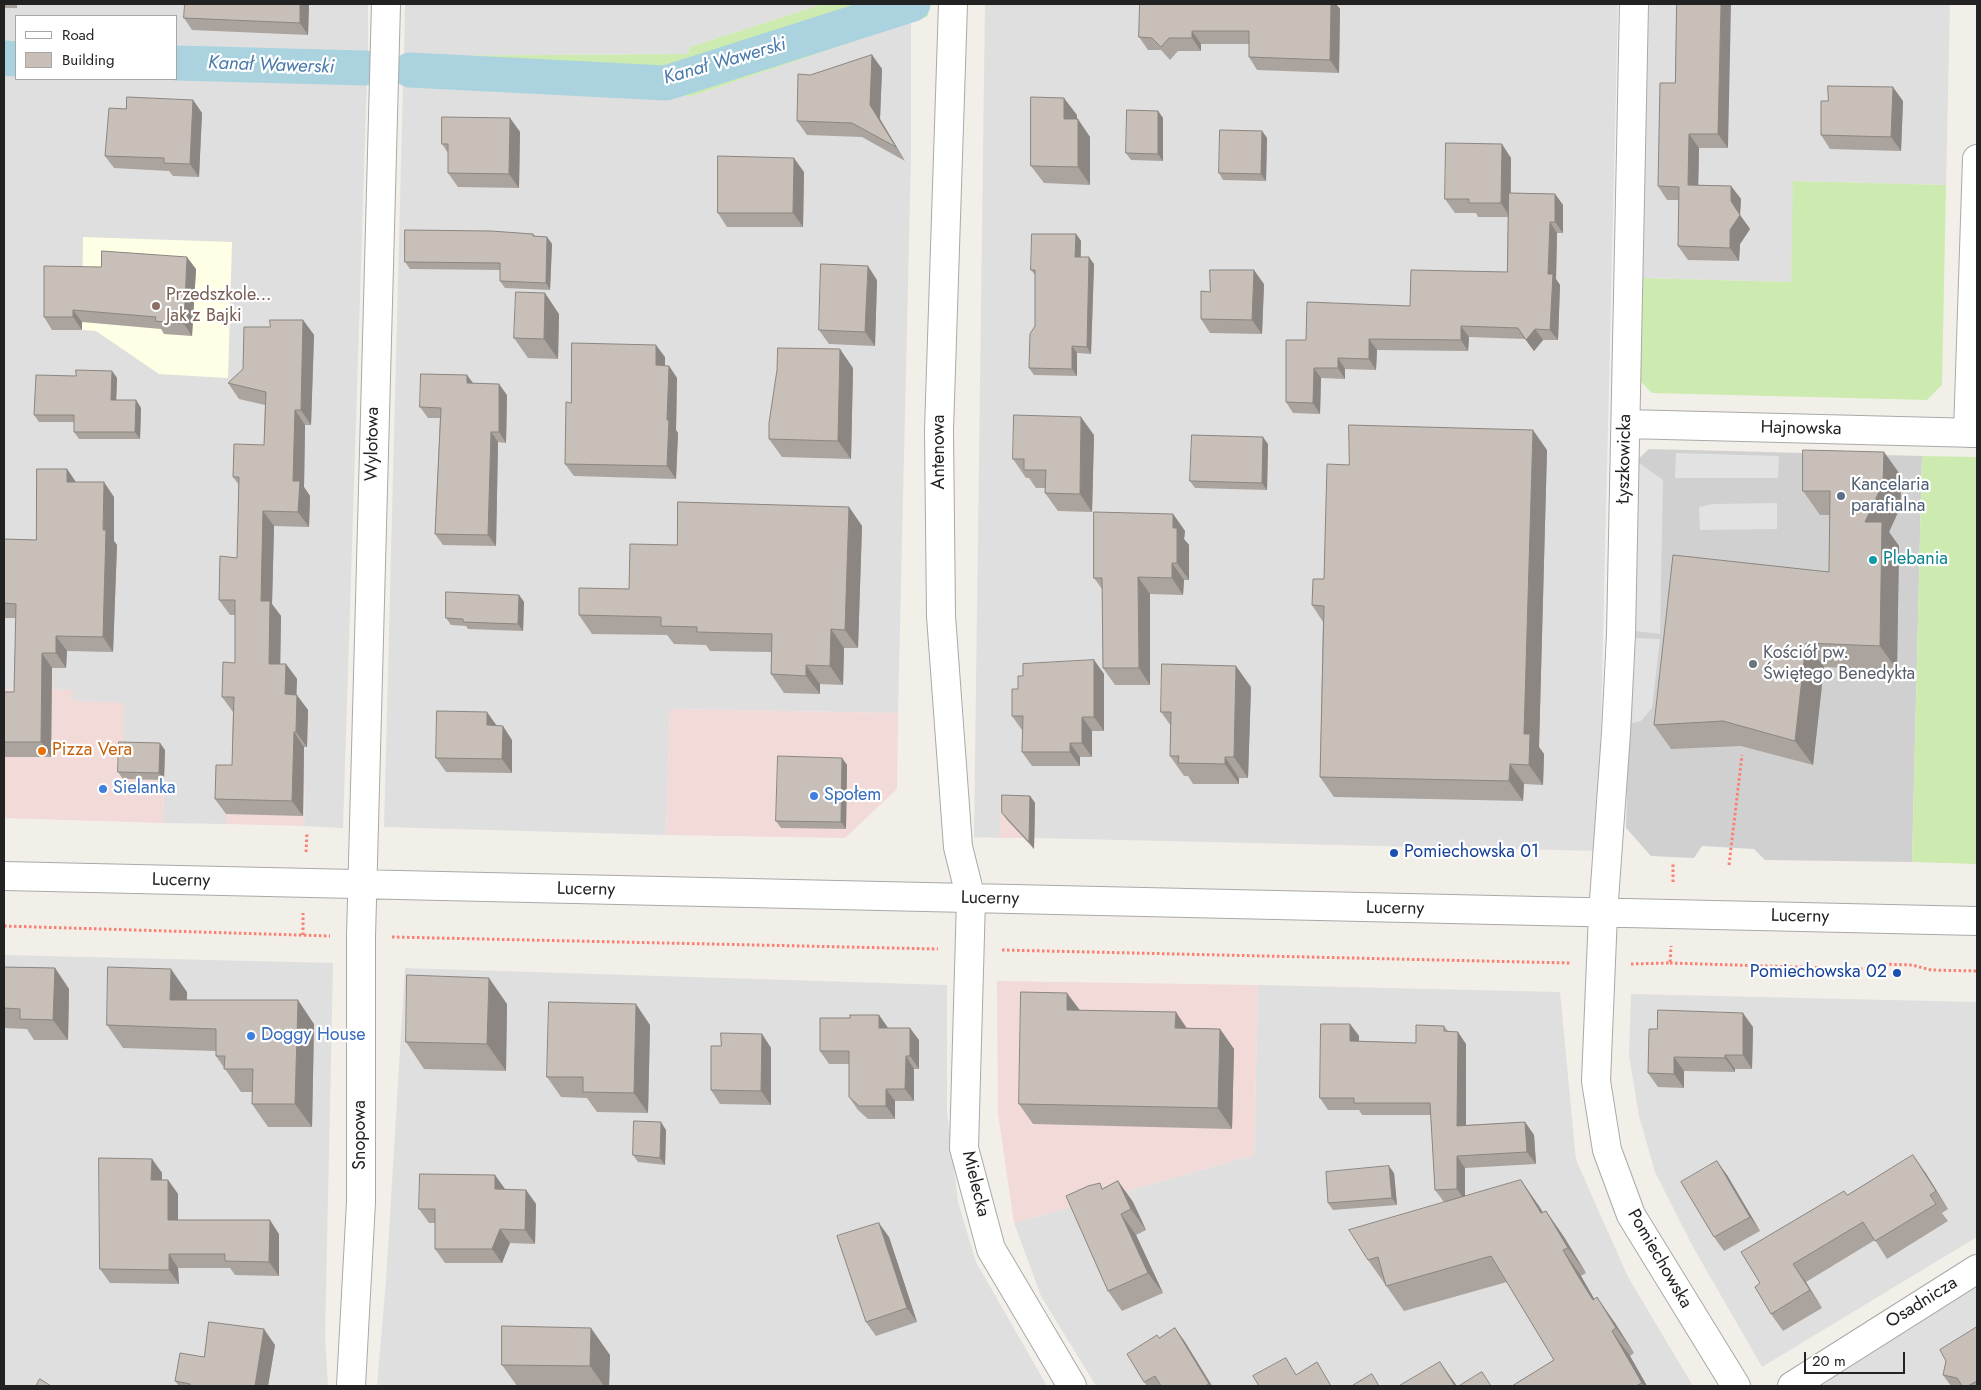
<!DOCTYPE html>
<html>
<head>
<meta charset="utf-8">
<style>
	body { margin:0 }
	#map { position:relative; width:1981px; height:1390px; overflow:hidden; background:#f2efe9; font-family:Jost,sans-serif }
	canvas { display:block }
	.frame { position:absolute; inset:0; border:5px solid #222; pointer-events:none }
	.legend { position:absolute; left:15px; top:15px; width:162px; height:65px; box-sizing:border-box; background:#fff; border:1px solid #a7a7a7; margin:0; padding:6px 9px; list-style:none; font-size:15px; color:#222 }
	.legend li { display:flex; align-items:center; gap:10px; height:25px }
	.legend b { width:25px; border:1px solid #a7a7a7 }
	.scale { position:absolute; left:1804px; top:1352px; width:101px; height:22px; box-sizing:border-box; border:2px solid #222; border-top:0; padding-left:6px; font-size:15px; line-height:18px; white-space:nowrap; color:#222; -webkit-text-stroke:4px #fff; paint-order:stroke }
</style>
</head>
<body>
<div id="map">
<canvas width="1981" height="1390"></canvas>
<div class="frame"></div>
<ul class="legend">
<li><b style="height:6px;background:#fff"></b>Road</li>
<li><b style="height:14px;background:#c7bfb8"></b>Building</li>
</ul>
<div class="scale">20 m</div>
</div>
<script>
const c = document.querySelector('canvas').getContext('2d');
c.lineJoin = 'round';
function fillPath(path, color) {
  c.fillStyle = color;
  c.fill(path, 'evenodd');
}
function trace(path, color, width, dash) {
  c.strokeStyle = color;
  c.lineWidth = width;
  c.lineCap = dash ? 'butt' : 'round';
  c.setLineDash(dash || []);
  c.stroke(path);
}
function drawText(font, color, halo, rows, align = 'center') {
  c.font = font + ' Jost,sans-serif';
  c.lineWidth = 4.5;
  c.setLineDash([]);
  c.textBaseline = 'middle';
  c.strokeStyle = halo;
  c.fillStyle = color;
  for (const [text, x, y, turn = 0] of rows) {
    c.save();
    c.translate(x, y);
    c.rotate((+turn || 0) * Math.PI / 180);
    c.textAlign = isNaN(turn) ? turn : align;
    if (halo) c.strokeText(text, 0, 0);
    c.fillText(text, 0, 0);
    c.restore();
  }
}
fillPath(new Path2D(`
	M4,4H368V58L176,50V16H16V44L4,43Z
	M405,4H823L690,47L688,54L404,56Z
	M985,4H1618L1598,851L1035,838V803L1001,801L1000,838L974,837Z
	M1645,4H1950L1946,185L1794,181L1791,282L1639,278Z
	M911,21V155L898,713L670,709L666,835L384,827L403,85L692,96Z
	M176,73L367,77L343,828L304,826L305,780L227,779L226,824L163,823L165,750L122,748L73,701L72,690L4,689V75H16V79H176Z
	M4,955L333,963L325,1338L328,1386H4Z
	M405,968L947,985V1111L958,1202L976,1262L1047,1386H377L386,1281Z
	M1258,985L1560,992L1576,1160L1628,1277L1693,1386H1096L1041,1296L1014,1223L1254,1155Z
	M1631,994L1977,1002V1237L1762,1367L1693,1247L1655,1172L1639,1116L1629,1055Z
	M1977,1286V1386H1811Z`), '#e0dfdf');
fillPath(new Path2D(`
	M4,689L73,690V701L124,703L123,748L165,750L163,823L4,818Z
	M670,709L898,713L897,789L845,838L666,835Z
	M226,779L305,780L304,826L226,824Z
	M1000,801L1035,802V838H1000Z
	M997,981L1258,985L1254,1155L1014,1223L998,1114Z`), '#f2dad9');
fillPath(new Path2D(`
	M83,237L232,242L228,378L159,374L96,331L82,330Z`), '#ffffe5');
fillPath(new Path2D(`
	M1649,449L1922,456L1912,862L1765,860L1754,849L1702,846L1694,858L1651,856L1626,828L1635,462Z`), '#d0d0d0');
fillPath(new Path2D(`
	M823,4H929L928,16L692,96L403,85L404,56L688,54L690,47Z
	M4,43L16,44V75H4Z
	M176,50L368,58L367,77L176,73Z
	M1793,181L1946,185L1942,385L1927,400L1652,393L1637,378L1639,278L1791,282Z
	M1922,456L1977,457V864L1912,862Z`), '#cdebb0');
fillPath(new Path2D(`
	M1676,453L1779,456L1778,478H1675Z
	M1639,463L1663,480L1660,634L1635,631Z
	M1777,503V529L1700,530L1699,507L1713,504Z
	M1634,638L1660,639L1652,708L1641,721L1632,723Z`), '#e2e2e2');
trace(new Path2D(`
	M4,58L16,59
	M176,63L365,68
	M410,70L666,83L913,4`), '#aad3df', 35);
const minor = new Path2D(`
	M953,4L939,430L941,616L958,847L971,899L964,1148L991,1249L1072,1386
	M1634,4L1621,634L1616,733L1603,914L1596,1081L1607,1150L1631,1215L1736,1386
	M1626,424L1977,433
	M1968,433L1977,159
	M4,876L1977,921
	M351,1386L361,1202V936L386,4
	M1792,1386L1977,1269`);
trace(minor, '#a9a9a9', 30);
trace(new Path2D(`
	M306,852L307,832
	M1729,865L1742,755
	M1673,882V863
	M4,926L330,936
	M303,935V913
	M392,937L938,949
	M1002,950L1570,963
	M1670,963L1863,969L1882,964L1912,965L1931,970L1977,971
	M1631,964L1670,963L1671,946`), '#fa8072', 3, [2.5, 2.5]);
trace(minor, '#fff', 28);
fillPath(new Path2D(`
	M4,4H32L17,5V8H4Z
	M309,4L308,35L192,30L184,18Z
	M1140,4H1336L1340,9L1339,73L1257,70L1249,57V44H1201V51H1178L1170,60L1161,50H1148L1139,37Z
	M1677,4L1728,148H1699L1698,185L1731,186L1741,199L1740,215L1750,229L1740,244L1739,261L1688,260L1678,246L1679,200H1667L1658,186L1675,83Z
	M872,55L882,69L880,119L905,161L862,137L807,135L797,121L810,75Z
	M193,100L202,113L199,177L173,176L169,171L114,168L105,156L126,109Z
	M1903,101L1901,151L1830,149L1821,135Z
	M1158,111L1163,118V161L1131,160L1126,153Z
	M1077,115V119L1090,137V185L1044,183L1031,166Z
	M510,118L520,132L519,188L458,187L448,173V153L442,144Z
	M1262,131L1267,138L1266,181L1223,180L1219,173Z
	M1511,158V193L1555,194L1563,205V233H1557L1556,279L1560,285L1558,340H1543L1534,351L1525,339L1469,337L1468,351L1377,350L1376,370L1345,369V379L1321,378L1320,414L1293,413L1286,402L1306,340L1410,306L1507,272L1508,217H1478L1476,213H1455L1445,199Z
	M804,172L803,227H727L718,213Z
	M533,234L535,236L547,237L552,244L550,290L505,288L500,281V270L410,269L405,262Z
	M1076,234L1081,241V257L1094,264L1091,354L1077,353V376L1034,375L1029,368L1035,326V275L1031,270Z
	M196,269L192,336L164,334L161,329L82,322V330H52L44,317Z
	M877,280L875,346L829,344L819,330Z
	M1264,284L1262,334L1210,333L1201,319L1210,292Z
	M559,314L558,359L528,358L514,338Z
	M303,320L314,335L311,425H305L304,487L310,496L309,527L274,526L272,604L281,616L280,664H286L297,679L296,695L308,710L307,747H304L303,816L226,814L215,799L232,765L233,712L222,697L235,663V615H230L219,600L237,558L239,485L233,477L264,445L265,405L239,399L228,383L243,369L270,327Z
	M665,357V366H669L677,378L676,430L678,433L676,479L574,476L565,464Z
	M853,368L851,459L782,457L769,439Z
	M112,371L117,378L116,400H136L141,408L140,439H79L74,432V422H39L34,415L76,376Z
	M467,375L473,383L507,395L506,443L498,442L496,546L443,545L435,534L440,418H428L420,407Z
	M1094,435L1092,512L1058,511L1045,493V488H1036L1029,478H1026L1013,459Z
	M1268,444L1267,490L1195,488L1190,481Z
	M1547,450L1539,747L1544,754L1543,785L1524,784L1523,801L1334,797L1320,777L1323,622L1312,605L1324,579L1349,465Z
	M67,469L76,482L114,497V541L117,545L113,652L67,651L66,668H52L51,757H4V692H14L16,618H4V539L36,540Z
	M1902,477L1900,508L1889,532L1899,546L1897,670L1824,667L1813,765L1741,746L1671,749L1654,725L1829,572L1830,515H1820L1803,491Z
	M849,507L862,526L858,648H844L843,685L820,684V694L784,693L771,674V652L710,651L706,645L674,644L667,635L592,634L579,615L629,589L677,545Z
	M1173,514L1185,531L1184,539L1189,545V580H1184L1183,595L1150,594V685H1115L1103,668L1102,589L1094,578Z
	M519,595L524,602L523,631L468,629L466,626L451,625L446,618Z
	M1094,660L1104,674V731H1092V757H1080V766H1032L1022,752L1023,730H1022L1012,716L1018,689L1023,676Z
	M1251,687L1248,778H1239V784H1193L1188,776H1184L1170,756L1171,726L1161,712Z
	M512,740V773L446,772L436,758Z
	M165,750L164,780L123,779L118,772Z
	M842,758L847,765L846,829L781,828L776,821Z
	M1030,796L1035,803L1034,849L1007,820L1002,813Z
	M4,967L55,968L69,989L68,1040H34L27,1029L4,1028Z
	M187,992V1000L314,1024L312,1127H268L252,1104V1092H241L216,1056V1051L123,1048L107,1025Z
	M507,1004L506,1071L424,1069L406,1042Z
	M1079,1010L1187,1028L1220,1029L1234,1049L1232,1129L1033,1124L1019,1104Z
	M879,1015L888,1028L919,1040V1069H914V1101H895V1119H868L858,1110L849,1097V1064H829L820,1051L850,1018Z
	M1350,1024L1359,1036V1041L1416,1043L1444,1026L1448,1031L1466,1044V1125L1525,1122L1534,1135L1536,1164L1465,1168V1196L1539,1206L1543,1213L1546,1211L1564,1237L1586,1273L1581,1276L1594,1299L1615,1323L1634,1353L1630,1356L1647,1386H1512L1554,1360L1507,1282L1404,1311L1368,1260L1446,1202H1444L1435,1190L1431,1115H1362L1359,1110H1328L1320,1098Z
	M650,1025L648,1113L597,1112L587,1098L561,1097L547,1077Z
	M1753,1027L1752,1069H1735V1072L1684,1071V1088L1658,1087L1648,1073L1649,1029Z
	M762,1034L771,1048V1105L720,1104L711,1090L721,1046Z
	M666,1130L665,1165L638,1162L633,1155Z
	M152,1159L162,1173V1180H168L178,1194V1220L279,1234V1276L235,1275L230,1268H178L179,1284L110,1283L100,1269Z
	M1925,1172L1948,1209L1942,1213L1948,1221L1887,1259L1875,1240L1806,1282L1822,1308L1783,1331L1771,1314L1760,1283L1847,1195Z
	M1394,1173L1397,1205L1333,1210L1328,1203Z
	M495,1175L505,1190H526L536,1204L535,1244L510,1243L502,1263H445L435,1249V1223H429L419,1209Z
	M1727,1175L1760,1231L1724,1251L1714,1237Z
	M1118,1181L1133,1202L1146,1230L1136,1235L1163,1293L1122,1311L1108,1291L1103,1188Z
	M889,1237L917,1322L876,1336L866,1322Z
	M1977,1327V1386H1951L1943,1375Z
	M1175,1328L1185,1342L1212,1386H1147L1144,1382L1157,1335L1159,1338Z
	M275,1345L268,1386H179L175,1381L204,1357Z
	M610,1355L609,1386H517L502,1365Z`), '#aba49e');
fillPath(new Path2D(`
	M300,4H309L308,35L300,23Z
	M1331,4H1336L1340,9L1339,73L1330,60Z
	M1721,4H1731L1728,148L1718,134Z
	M1192,31L1201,44V51L1192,38Z
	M872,55L882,69L880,119L905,161L896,147L870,105Z
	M1893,87L1903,101L1901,151L1891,137Z
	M1064,98L1077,115V137L1064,119Z
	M193,100L202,113L199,177L190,164Z
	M1158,111L1163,118V161L1158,154Z
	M510,118L520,132L519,188L509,174Z
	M1078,119L1090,137V185L1078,167Z
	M1262,131L1267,138L1266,181L1261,174Z
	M1689,134L1699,148L1698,199L1688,185Z
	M1502,144L1511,158L1510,217L1501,203Z
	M794,158L804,172L803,227L793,213Z
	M1731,186L1741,199L1740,215L1750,229L1740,244L1739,261L1730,248Z
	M1555,194L1563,205V233L1555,222Z
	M1550,222L1557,233L1556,279L1560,285L1558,340L1550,330L1548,274Z
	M1076,234L1081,241L1080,264L1075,257Z
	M547,237L552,244L550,290L546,283Z
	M187,257L196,269L192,336L184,324Z
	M1089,257L1094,264L1091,354L1087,347Z
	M868,266L877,280L875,346L865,332Z
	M1254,270L1264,284L1262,334L1252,320Z
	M545,293L559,314L558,359L544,339Z
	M73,310L82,322V330L73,317Z
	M303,320L314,335L311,425L301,410Z
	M1461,326L1469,337L1468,351L1461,340Z
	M1535,329L1543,340L1534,351L1526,340Z
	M1369,339L1377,350L1376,370L1369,359Z
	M656,345L665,357V378L656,365Z
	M1072,346L1077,353V376L1072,369Z
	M840,349L853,368L851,459L838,441Z
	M1338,358L1345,369V379L1338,368Z
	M669,366L677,378L676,430L678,433L676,479L667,466V420Z
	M1314,368L1321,378L1320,414L1313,403Z
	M112,371L117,378L116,407L111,400Z
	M467,375L475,386L467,383Z
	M499,384L507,395L506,443L499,432Z
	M136,400L141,408L140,439L135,432Z
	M295,410L305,425L304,487L310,496L309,527L298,512L293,481Z
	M1081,417L1094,435L1092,512L1080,494Z
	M1533,430L1547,450L1539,747L1544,754L1543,785L1529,765L1524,734Z
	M491,432L498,442L496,546L488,535Z
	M1263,437L1268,444L1267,490L1262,483Z
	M1884,452L1902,477L1900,508L1889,532L1899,546L1897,670L1880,646L1865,522Z
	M67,469L77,484L67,482Z
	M104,482L114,497V541L117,545L113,652L103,637Z
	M849,507L862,526L858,648L845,630Z
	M263,511L274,526L272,604L281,616L280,679L269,664L261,601Z
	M1173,514L1185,531L1184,539L1189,545V580L1177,563L1173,528Z
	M1172,563L1184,580L1183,595L1172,578Z
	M1138,577L1150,594V685L1139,668Z
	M519,595L524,602L523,631L518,624Z
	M831,629L844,648L843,685L830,666Z
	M56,636L67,651L66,668L56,653Z
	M1806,643L1824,667L1813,765L1795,741Z
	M42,653L52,668L51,757L41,742Z
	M1094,660L1104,674V731L1094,717Z
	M286,664L297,679L296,709L285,694Z
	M806,665L820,684V694L806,676Z
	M1236,666L1251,687L1248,778L1234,757Z
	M297,695L308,710L307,747L296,732Z
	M487,712L497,726L487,725Z
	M1082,717L1092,731V757L1082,743Z
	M503,726L512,740V773L502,759Z
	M294,732L304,747L303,816L292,801Z
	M160,743L165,750L164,780L159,773Z
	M1070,743L1080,757V766L1070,752Z
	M1225,757L1239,778V784L1225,764Z
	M842,758L847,765L846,829L841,822Z
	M1510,764L1524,784L1523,801L1509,781Z
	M1030,796L1035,803L1034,849L1029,842Z
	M55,968L69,989L68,1040L53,1020Z
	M171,969L187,992L186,1023L170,1000Z
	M489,978L507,1004L506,1071L487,1044Z
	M1067,993L1082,1013L1067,1010Z
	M298,1000L314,1024L312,1127L295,1104Z
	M636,1004L650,1025L648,1113L634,1093Z
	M1176,1012L1190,1033L1175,1028Z
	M1743,1013L1753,1027L1752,1069L1743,1055Z
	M879,1015L888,1028H879Z
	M1350,1024L1359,1036V1053L1350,1041Z
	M910,1028L919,1040V1069L910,1056Z
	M1220,1029L1234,1049L1232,1129L1218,1108Z
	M1458,1032L1466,1044V1138L1457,1126Z
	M762,1034L771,1048V1105L761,1091Z
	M1725,1055L1735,1069V1072L1725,1058Z
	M906,1056L914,1069V1101L905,1089Z
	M1674,1057L1684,1071V1088L1674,1074Z
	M886,1089L895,1101V1119L886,1106Z
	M661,1122L666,1130L665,1165L660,1158Z
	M1525,1122L1534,1135L1536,1164L1527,1152Z
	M1913,1155L1925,1172L1948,1209L1936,1191Z
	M1457,1156L1465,1168V1201L1457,1189Z
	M152,1159L162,1173L161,1194L151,1180Z
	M1717,1161L1727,1175L1760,1231L1750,1217Z
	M1389,1166L1394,1173L1397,1205L1392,1198Z
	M495,1175L505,1189V1203L495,1189Z
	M168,1180L178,1194V1234L168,1220Z
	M1521,1180L1539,1206L1559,1239L1541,1213Z
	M1118,1181L1133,1202L1146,1230L1131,1209Z
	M526,1190L536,1204L535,1244L525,1230Z
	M1546,1211L1564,1237L1586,1273L1568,1248Z
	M1121,1214L1136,1235L1163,1293L1148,1273Z
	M270,1220L279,1234V1276L269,1262Z
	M879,1223L889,1237L917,1322L907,1308Z
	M500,1229L510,1243L502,1263L492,1249Z
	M1563,1250L1581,1276L1596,1302L1593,1300L1578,1276Z
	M169,1254L178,1268L179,1284L169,1270Z
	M1793,1264L1806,1282L1822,1308L1810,1290Z
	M1597,1297L1615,1323L1634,1353L1616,1328Z
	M591,1328L610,1355L609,1386H604L590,1366Z
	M1175,1328L1185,1342L1212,1386H1211Z
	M264,1329L275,1345L268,1386H255Z
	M1612,1331L1630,1356L1647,1386H1645L1642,1383Z
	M1440,1362L1457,1386H1455Z`), '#8b8681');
const building = new Path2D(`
	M185,4H300V23L184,18Z
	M1140,4H1331L1330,60L1249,57V31H1192V38H1169L1161,47L1152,38L1139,37Z
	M1677,4H1721L1718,134H1689L1688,185L1731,186V201L1740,215L1730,230V248L1678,246L1679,187L1658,186L1660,83H1675Z
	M872,55L870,105L896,147L852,123L797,121L798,74L810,75Z
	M1828,86L1893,87L1891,137L1821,135V101H1828Z
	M127,97L193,100L190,164L164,163V158L105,156L109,108L126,109Z
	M1031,97L1064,98V119H1078V167L1031,166Z
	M1127,110L1158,111V154L1126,153Z
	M442,117L510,118L509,174L448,173V144H442Z
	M1220,130L1262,131L1261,174L1219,173Z
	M1446,143L1502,144L1501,203H1469V199H1445Z
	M718,156L794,158L793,213H718Z
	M1509,193L1555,194V222H1550L1548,274H1553L1550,330L1535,329L1526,340L1518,328L1461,326V340L1369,339V359L1338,358V368H1314L1313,403L1286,402V340H1306L1307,302L1410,306L1411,270L1507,272Z
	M405,230L491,231L533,234V236L547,237L546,283L500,281V263L405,262Z
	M1032,234H1076L1075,257H1089L1087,347L1072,346V369L1029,368L1030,334L1035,326V270H1031Z
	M102,251L187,257L184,324L155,321L156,317L73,310V317H44V266L101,267Z
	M821,264L868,266L865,332L819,330Z
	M1210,270H1254L1252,320L1201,319V291L1210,292Z
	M516,292L545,293L544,339L514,338Z
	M270,320H303L301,410H295L293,481H300L298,512L263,511L261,601H270L269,664H286L285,694L297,695L296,732H294L292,801L215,799L216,765H232L234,697H222L223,662L235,663V600H219L220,556L237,558L239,477H233L234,444L264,445L266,392L228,383L243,369L244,327H270Z
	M572,343L656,345V365L669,366L667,420H669L667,466L565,464L566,402L571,403Z
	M778,348L840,349L838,441L769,439V423L777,370Z
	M76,370L112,371L111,400H136L135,432H74V415H34L36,375L76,376Z
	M421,374L467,375V383L499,384V432H491L488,535L435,534L441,408L420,407Z
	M1014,415L1081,417L1080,494L1045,493L1046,470H1024V459H1013Z
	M1349,425L1533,430L1524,734H1530L1529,765L1510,764L1509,781L1320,777L1324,606L1312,605L1313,579H1324L1327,464L1349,465Z
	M1192,435L1263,437L1262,483L1190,481Z
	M1803,450L1884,452L1883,483L1865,522H1882L1880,646L1806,643L1795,741L1723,721L1654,725L1673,555L1829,572L1830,491H1803Z
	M37,469H67V482H104L103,530H106L103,637L56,636V653H42L41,742H4V692H14L16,604L4,603V539L36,540Z
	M678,502L849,507L845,630L831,629L830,666L806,665V676L771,674L772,634L697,632V627L661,626V617L579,615V588L629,589L630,544L677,545Z
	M1094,512L1173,514V528H1177V563H1172V578L1138,577L1139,668H1103L1102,578H1094Z
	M446,592L519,595L518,624L463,622V619L446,618Z
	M1094,660V717H1082V743H1070V752H1022L1023,716H1012V689H1018V676H1023V664Z
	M1162,664L1236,666L1234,757H1225V764L1178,763L1179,756H1170L1171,712H1161Z
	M437,711L487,712V725L503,726L502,759L436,758Z
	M119,742L160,743L159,773L118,772Z
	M778,756L842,758L841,822L776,821Z
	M1002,795L1030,796L1029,842L1002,813Z
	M4,967L55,968L53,1020L20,1019V1009L4,1008Z
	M108,967L171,969L170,1000H298L295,1104H252L253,1069H224L225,1056H216V1029L107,1025Z
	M407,975L489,978L487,1044L406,1042Z
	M1021,992L1067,993V1010L1176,1012L1175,1028L1220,1029L1218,1108L1019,1104Z
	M549,1002L636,1004L634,1093L583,1092V1077H547Z
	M1658,1010L1743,1013V1055H1725V1058L1674,1057V1074L1648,1073L1649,1029H1657Z
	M850,1015H879V1028H910V1056H906L905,1089H886V1106H859L849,1097V1051H820V1018H850Z
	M1321,1024H1350V1041L1416,1043V1025L1444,1026V1031L1458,1032L1457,1126L1525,1122L1527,1152L1457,1156V1189L1435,1190L1430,1103H1354V1098H1320Z
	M721,1033L762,1034L761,1091L711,1090V1046H721Z
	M634,1121L661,1122L660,1158L633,1155Z
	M1913,1155L1936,1191L1930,1195L1936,1204L1875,1241L1863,1222L1793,1264L1810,1290L1771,1314L1755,1287L1760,1283L1741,1252L1844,1191L1847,1195Z
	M99,1158L152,1159L151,1180H168V1220H270L269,1262L225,1261V1254H169V1270L100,1269Z
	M1717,1161L1750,1217L1714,1237L1681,1182Z
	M1389,1166L1392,1198L1328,1203L1326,1172Z
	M420,1174L495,1175V1189L526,1190L525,1230L500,1229L492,1249H435V1209H419Z
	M1521,1180L1541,1213L1546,1211L1568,1248L1563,1250L1578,1276L1593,1300L1597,1297L1616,1328L1612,1331L1642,1383L1636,1386H1512L1554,1360L1491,1256L1386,1286L1378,1257L1368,1260L1349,1230Z
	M1118,1181L1131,1209L1121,1214L1148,1273L1108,1291L1066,1196L1088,1186L1100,1183L1102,1189Z
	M879,1223L907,1308L866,1322L837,1236Z
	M209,1322L264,1329L255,1386H190V1384L175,1381L180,1353L204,1357Z
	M502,1326L591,1328L590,1366L502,1365Z
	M1977,1327V1381L1968,1386H1962L1957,1378L1943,1375L1946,1361L1940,1350Z
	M1175,1328L1209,1384L1205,1386H1161L1155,1376L1144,1382L1127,1354L1157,1335L1159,1338Z
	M1286,1358L1296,1375L1317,1362L1331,1386H1259L1253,1376Z
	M1440,1362L1455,1386H1399Z
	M1482,1372L1491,1386H1459Z
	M1372,1374L1379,1386H1352Z
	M40,1379L51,1386H36Z`);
fillPath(building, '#c7bfb8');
trace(building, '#8b8681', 1);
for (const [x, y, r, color] of [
	[156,306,5,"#8d6e63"],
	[1841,496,5,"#5c6f8a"],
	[1873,560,5,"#0f9aa8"],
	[1753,664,5,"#6b7280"],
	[42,751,5,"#e8710a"],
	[103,789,5,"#3f7fe0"],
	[814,796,5,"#3f7fe0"],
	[1394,853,5,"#1a4fb4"],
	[1897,973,5,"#1a4fb4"],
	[251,1036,5,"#3f7fe0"]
]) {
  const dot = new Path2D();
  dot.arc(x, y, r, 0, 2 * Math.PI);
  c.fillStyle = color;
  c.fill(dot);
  trace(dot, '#fff', 2);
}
drawText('18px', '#785e54', '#fff', [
	["Przedszkole...",166,296],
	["Jak z Bajki",166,317]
], 'left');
drawText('18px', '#222', '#fff', [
	["Hajnowska",1801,429,1],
	["Wylotowa",373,444,-89],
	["Antenowa",940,452,-90],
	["Łyszkowicka",1625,459,-89],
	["Lucerny",181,881,1],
	["Lucerny",586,890,1],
	["Lucerny",990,899,1],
	["Lucerny",1395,909,1],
	["Lucerny",1800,917,1],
	["Snopowa",361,1135,-90],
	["Mielecka",975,1184,76],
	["Pomiechowska",1659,1259,60],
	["Osadnicza",1922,1303,-32]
]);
drawText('18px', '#4e5e75', '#fff', [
	["Kancelaria",1851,486],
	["parafialna",1851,507]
], 'left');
drawText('18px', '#0d838f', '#fff', [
	["Plebania",1883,560]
], 'left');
drawText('18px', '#5b616d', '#fff', [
	["Kościół pw.",1763,654],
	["Świętego Benedykta",1763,675]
], 'left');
drawText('18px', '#c56008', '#fff', [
	["Pizza Vera",52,751]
], 'left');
drawText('18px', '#366cbe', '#fff', [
	["Sielanka",113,789],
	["Społem",824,796],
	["Doggy House",261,1036]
], 'left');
drawText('18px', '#164399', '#fff', [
	["Pomiechowska 01",1404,853],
	["Pomiechowska 02",1887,973,"right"]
], 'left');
drawText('italic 19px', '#4a7aab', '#fff', [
	["Kanał Wawerski",725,62,-16],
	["Kanał Wawerski",271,66,2]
]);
</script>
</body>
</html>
